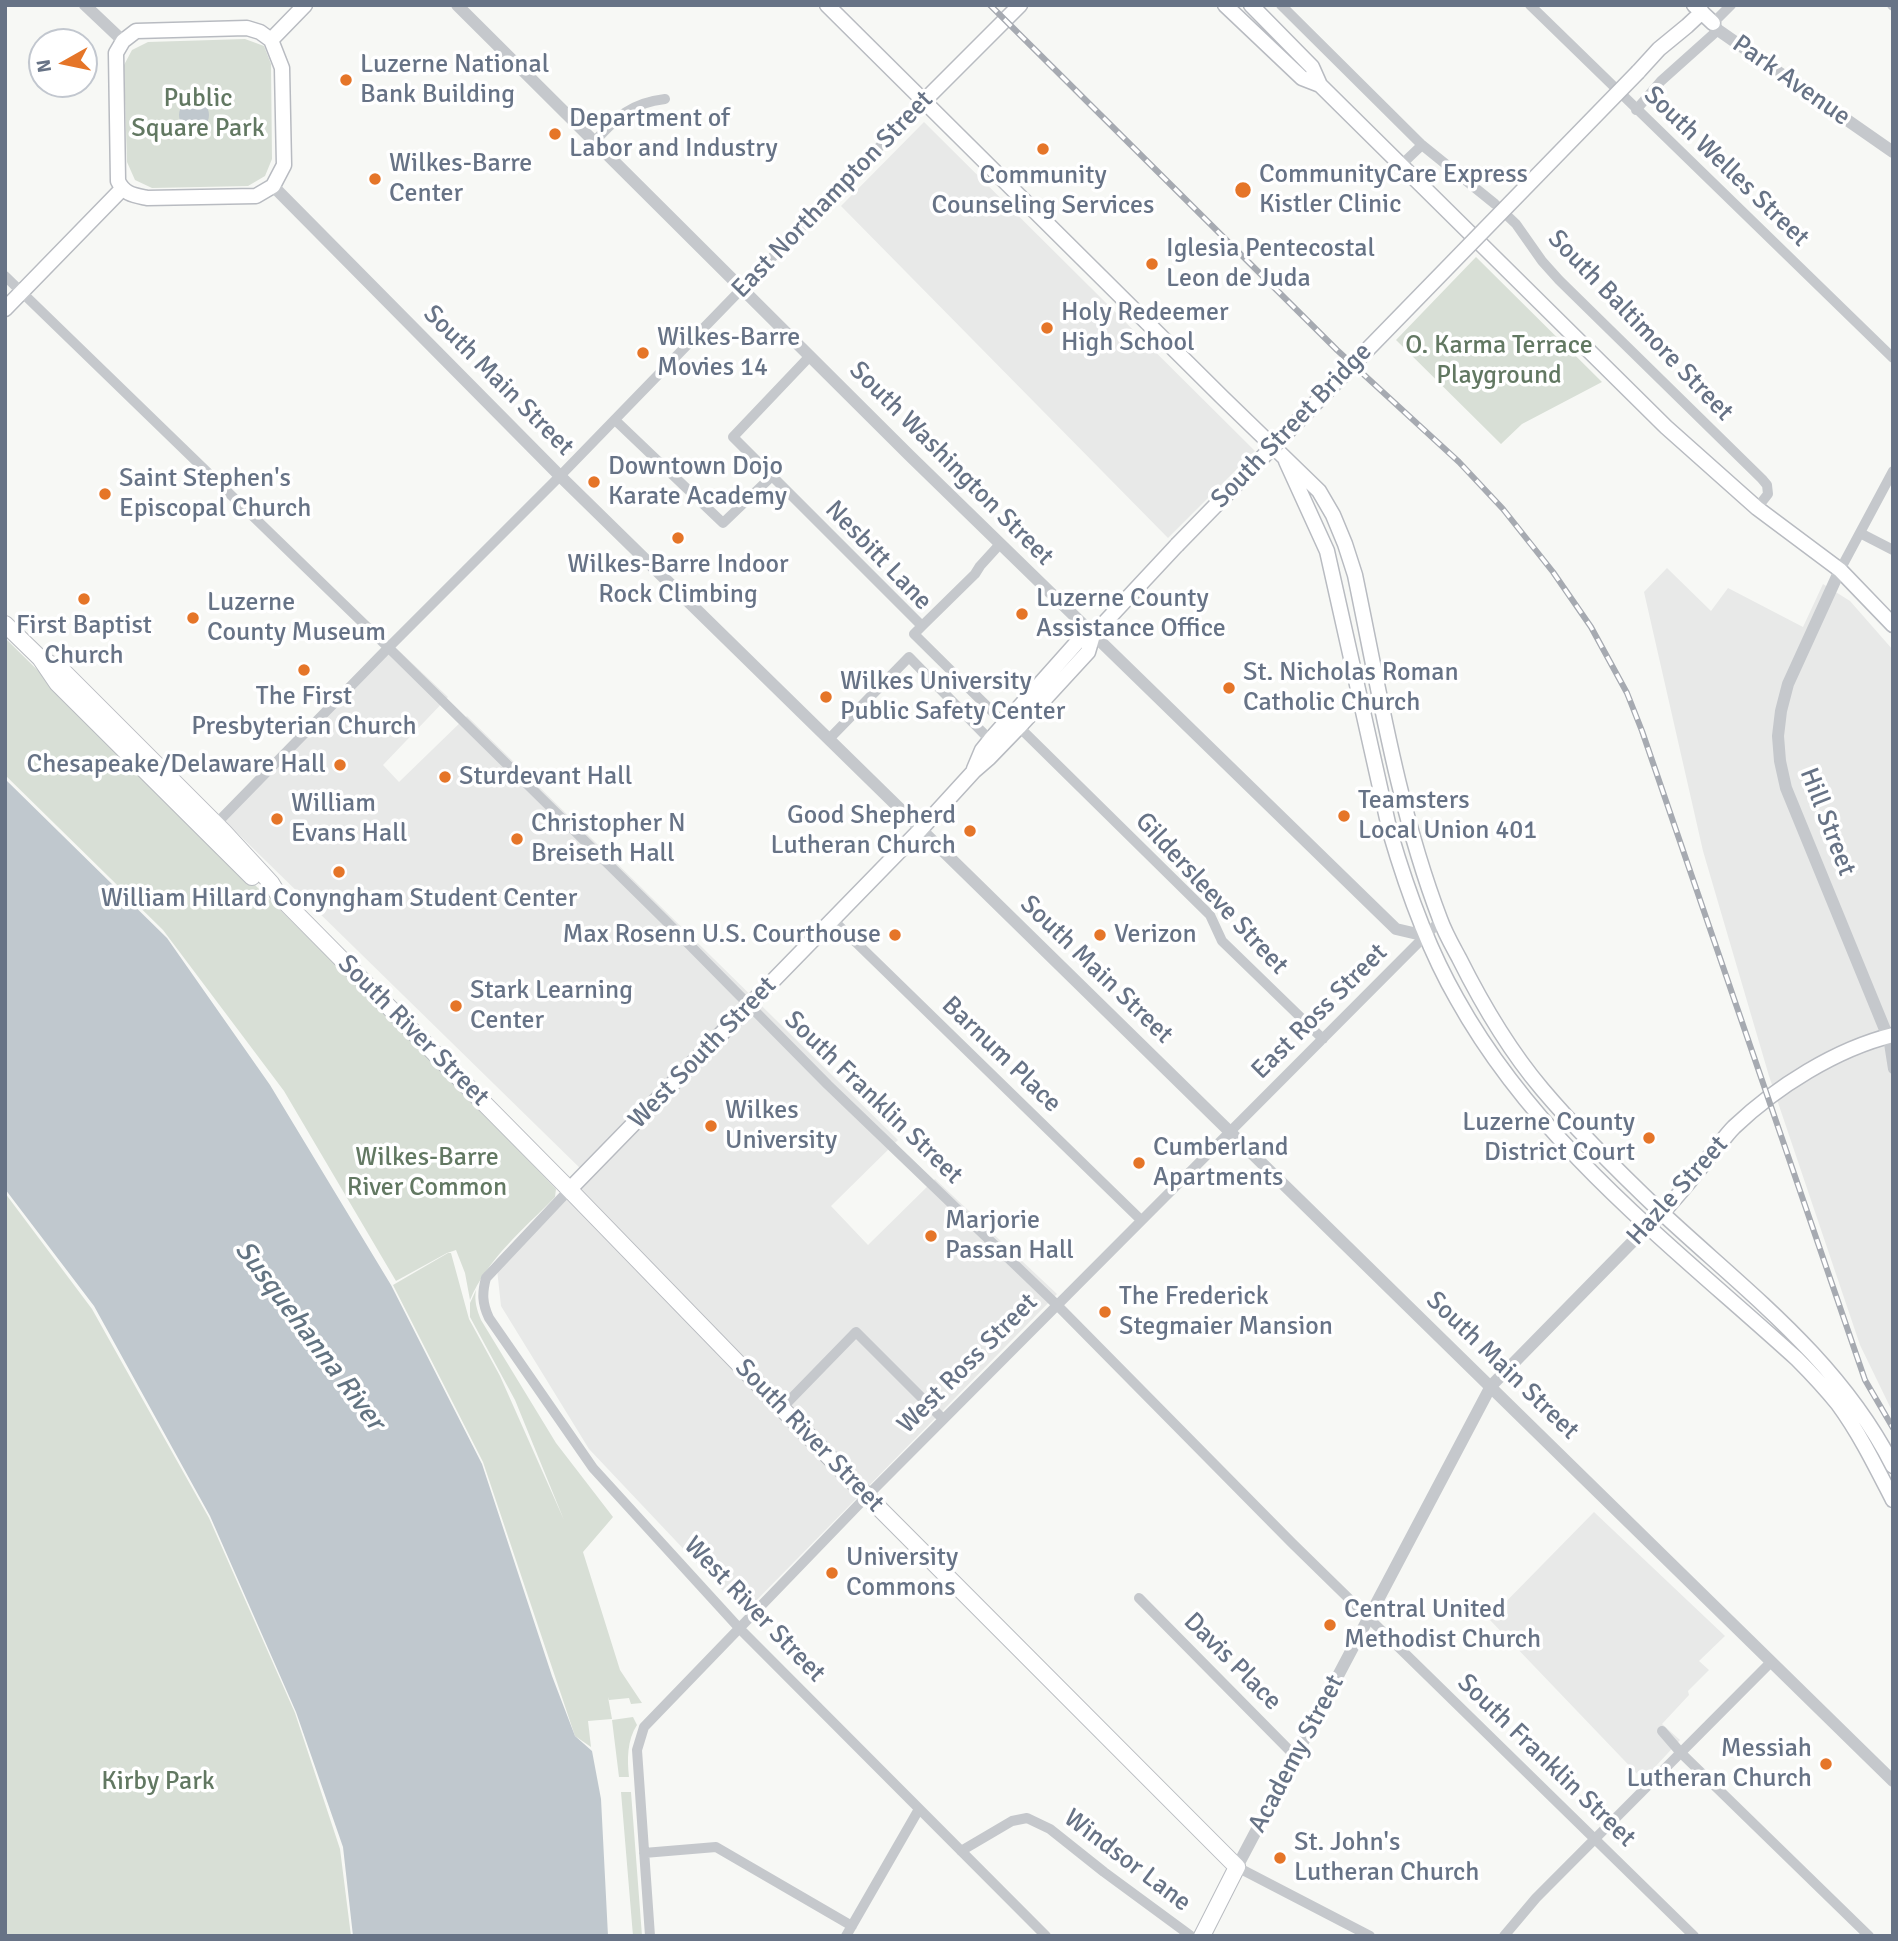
<!DOCTYPE html>
<html>
<head>
<meta charset="utf-8">
<style>
	body { margin:0 }
	#map { position:relative; width:1898px; height:1941px; overflow:hidden; background:#f7f8f5; font-family:Signika,sans-serif }
	canvas { display:block }
	.frame { position:absolute; inset:0; border:7px solid #677386; pointer-events:none }
	.north { position:absolute; left:28px; top:28px; width:70px; height:70px; box-sizing:border-box; background:#fff; border:2px solid #c2c7cf; border-radius:50%; rotate:261deg; font-size:19px; font-weight:700; line-height:28px; text-align:center; color:#677386 }
	.north::after { content:''; display:block; margin:auto; width:24px; height:32px; background:#e57528; clip-path:polygon(50% 0,100% 100%,50% 72%,0 100%) }
</style>
</head>
<body>
<div id="map">
<canvas width="1898" height="1941"></canvas>
<div class="frame"></div>
<div class="north">N</div>
</div>
<script>
const c = document.querySelector('canvas').getContext('2d');
c.lineJoin = 'round';
function fillPath(path, color) {
  c.fillStyle = color;
  c.fill(path, 'evenodd');
}
function trace(path, color, width, dash) {
  c.strokeStyle = color;
  c.lineWidth = width;
  c.lineCap = dash ? 'butt' : 'round';
  c.setLineDash(dash || []);
  c.stroke(path);
}
function drawText(font, color, halo, rows, align = 'center') {
  c.font = font + ' Signika,sans-serif';
  c.lineWidth = 7;
  c.setLineDash([]);
  c.textBaseline = 'middle';
  c.strokeStyle = halo;
  c.fillStyle = color;
  for (const [text, x, y, turn = 0] of rows) {
    c.save();
    c.translate(x, y);
    c.rotate((+turn || 0) * Math.PI / 180);
    c.textAlign = isNaN(turn) ? turn : align;
    if (halo) c.strokeText(text, 0, 0);
    c.fillText(text, 0, 0);
    c.restore();
  }
}
fillPath(new Path2D(`
	M924,122L1255,451L1168,538L841,206Z
	M1667,568L1711,611L1728,588L1803,627L1823,584L1850,601L1893,650V1413L1860,1345L1769,1076L1703,851L1644,592Z
	M394,646L448,697L383,765L399,782L467,716L898,1140L831,1206L868,1245L935,1179L1057,1294L744,1613L589,1449L501,1306L496,1260L585,1173L221,817Z
	M1594,1512L1725,1636L1699,1661L1709,1670L1688,1691L1689,1695L1662,1724L1680,1740L1643,1780L1489,1619Z`), '#e8e9e8');
fillPath(new Path2D(`
	M245,39L264,46L271,64L272,159L265,176L248,186L152,188L135,180L127,162L124,65L132,50L148,42Z
	M1476,257L1602,382L1522,424L1501,444L1396,340Z
	M5,638L427,1055L556,1189L555,1197C523,1230 488,1258 470,1300L465,1273L456,1250L447,1253L396,1281L284,1091L163,930L5,775Z
	M5,1193L92,1309L209,1518L295,1713L340,1849L351,1936H5Z
	M448,1253H451L469,1319L500,1376L564,1520L515,1400L470,1317V1303L476,1290C474,1301 477,1310 481,1320L556,1443L613,1517L583,1552L620,1670L642,1703L631,1704L629,1698L609,1700L608,1697L612,1719L588,1721L591,1747L575,1736L483,1462L393,1285Z
	M633,1717L637,1725C627,1740 627,1760 629,1777H619L612,1720Z
	M621,1792H631L642,1936H633Z`), '#d8dfd6');
fillPath(new Path2D(`
	M179 115a15 15 0 1 1 30 0a15 15 0 1 1-30 0Z
	M5,779L167,938L270,1085L391,1285L482,1464L552,1676L575,1736L592,1751L601,1799L608,1936H353L343,1847L296,1712L210,1516L94,1306L5,1189Z`), '#c0c8ce');
const secondary = new Path2D(`
	M827,5L1223,398L1319,491L1333,515L1345,544L1355,575C1379,690 1398,809 1440,919C1445,933 1452,945 1459,958C1482,1004 1509,1050 1542,1089C1579,1133 1621,1174 1662,1213C1747,1292 1839,1360 1893,1466
	M1225,5L1302,78L1320,85
	M1251,5L1312,67L1320,85L1666,427L1757,508L1840,570L1893,625
	M1694,5L1713,23
	M247,28L260,32L271,40L282,68L284,165L273,186L256,196L147,198C133,195 124,194 118,181L116,53L123,41L136,31Z
	M271,40L305,5
	M1638,72L1659,49L1687,26L1702,12
	M924,101L1020,5
	M5,309L122,189
	M1286,461L1327,551L1390,832C1407,890 1427,947 1457,999C1538,1145 1675,1248 1797,1359C1811,1373 1825,1388 1838,1404C1860,1434 1876,1467 1893,1500
	M974,769L982,750L990,740L1080,639L1093,635
	M569,1190L921,829L974,771L989,758L1019,727L1088,652L1093,635L1177,545
	M1657,1218C1676,1199 1693,1177 1710,1156C1718,1147 1725,1136 1734,1127C1776,1087 1836,1049 1893,1035`);
const primary = new Path2D(`
	M5,624L40,658L57,683L252,877
	M40,658L63,671L224,832L271,883L279,896L564,1184L867,1496L1237,1867L1202,1936`);
trace(secondary, '#b8bbc1', 17);
trace(primary, '#b8bbc0', 18);
trace(new Path2D(`
	M1281,5L1422,145L1495,204L1516,224L1542,261L1559,280L1762,479L1767,485L1768,494L1757,508
	M1530,5L1893,358
	M1892,5L1893,6
	M1713,23L1731,5
	M1636,110L1661,81L1718,30
	M595,141C617,117 631,103 665,99
	M1400,166L1422,145
	M5,276L396,655L664,919L828,1085L1057,1305L1292,1543L1694,1936
	M810,356L733,437L922,626L914,634L1007,726
	M615,420L723,523L771,477
	M1860,533L1893,550
	M1840,570L1893,471
	M922,626L975,574L980,566L1000,544
	M1015,723L1210,915L1222,941L1323,1039
	M829,739L909,657L990,740
	M212,828L388,648L560,476L924,101
	M833,920L1141,1220
	M1888,1037L1893,1069
	M569,1190L486,1278C482,1293 482,1303 489,1318L593,1468L740,1629L1046,1936
	M782,1408L856,1332L943,1419
	M1139,1598L1295,1756
	M1662,1731L1681,1753L1869,1936
	M961,1851L1012,1821L1027,1818L1050,1829L1104,1872L1191,1936
	M644,1853L716,1847L852,1926
	M1237,1867L1370,1936
	M650,1936L637,1750L644,1727L867,1496L1440,921
	M846,1936L919,1809
	M1504,1936L1536,1898L1771,1662`), '#c5c8cc', 10);
trace(new Path2D(`
	M85,5L123,41
	M457,5L909,455L1396,929L1426,936
	M1713,23L1718,30L1893,152
	M273,186L560,476L1893,1781
	M1840,570L1788,684L1781,711L1778,736L1780,761L1786,788L1888,1037
	M1237,1867L1491,1386L1648,1226`), '#c5c8cc', 12);
trace(secondary, '#fff', 14);
trace(primary, '#fff', 16);
const rail = new Path2D(`
	M990,5L1337,350L1459,462L1503,509L1553,572L1591,627L1627,693L1642,731L1865,1380L1893,1428`);
trace(rail, '#a6aab1', 6);
trace(rail, '#fff', 3.5, [10]);
const secondaryBridge = new Path2D(`
	M1177,545L1638,72`);
trace(secondaryBridge, '#b8bbc1', 17, []);
trace(secondaryBridge, '#fff', 14);
for (const [x, y, r, color] of [
	[346,80,7,"#e57528"],
	[555,134,7,"#e57528"],
	[1043,149,7,"#e57528"],
	[375,179,7,"#e57528"],
	[1243,190,9,"#e57528"],
	[1152,264,7,"#e57528"],
	[1047,328,7,"#e57528"],
	[643,353,7,"#e57528"],
	[594,482,7,"#e57528"],
	[105,494,7,"#e57528"],
	[678,538,7,"#e57528"],
	[84,599,7,"#e57528"],
	[1022,614,7,"#e57528"],
	[193,618,7,"#e57528"],
	[304,670,7,"#e57528"],
	[1229,688,7,"#e57528"],
	[826,697,7,"#e57528"],
	[340,765,7,"#e57528"],
	[445,777,7,"#e57528"],
	[1344,816,7,"#e57528"],
	[277,819,7,"#e57528"],
	[970,831,7,"#e57528"],
	[517,839,7,"#e57528"],
	[339,872,7,"#e57528"],
	[895,935,7,"#e57528"],
	[1100,935,7,"#e57528"],
	[456,1006,7,"#e57528"],
	[711,1126,7,"#e57528"],
	[1649,1138,7,"#e57528"],
	[1139,1163,7,"#e57528"],
	[931,1236,7,"#e57528"],
	[1105,1312,7,"#e57528"],
	[832,1573,7,"#e57528"],
	[1330,1625,7,"#e57528"],
	[1826,1764,7,"#e57528"],
	[1280,1858,7,"#e57528"]
]) {
  const dot = new Path2D();
  dot.arc(x, y, r, 0, 2 * Math.PI);
  c.fillStyle = color;
  c.fill(dot);
  trace(dot, '#fff', 2.5);
}
drawText('26px', '#677386', '#fff', [
	["Luzerne National",360,65],
	["Bank Building",360,95],
	["Department of",569,119],
	["Labor and Industry",569,149],
	["Wilkes-Barre",389,164],
	["Center",389,194],
	["CommunityCare Express",1259,175],
	["Kistler Clinic",1259,205],
	["Community",1043,176,"center"],
	["Counseling Services",1043,206,"center"],
	["Iglesia Pentecostal",1166,249],
	["Leon de Juda",1166,279],
	["Holy Redeemer",1061,313],
	["High School",1061,343],
	["Wilkes-Barre",657,338],
	["Movies 14",657,368],
	["Downtown Dojo",608,467],
	["Karate Academy",608,497],
	["Saint Stephen's",119,479],
	["Episcopal Church",119,509],
	["Wilkes-Barre Indoor",678,565,"center"],
	["Rock Climbing",678,595,"center"],
	["Luzerne County",1036,599],
	["Assistance Office",1036,629],
	["Luzerne",207,603],
	["County Museum",207,633],
	["First Baptist",84,626,"center"],
	["Church",84,656,"center"],
	["St. Nicholas Roman",1243,673],
	["Catholic Church",1243,703],
	["Wilkes University",840,682],
	["Public Safety Center",840,712],
	["The First",304,697,"center"],
	["Presbyterian Church",304,727,"center"],
	["Chesapeake/Delaware Hall",326,765,"right"],
	["Sturdevant Hall",459,777],
	["Teamsters",1358,801],
	["Local Union 401",1358,831],
	["William",291,804],
	["Evans Hall",291,834],
	["Good Shepherd",956,816,"right"],
	["Lutheran Church",956,846,"right"],
	["Christopher N",531,824],
	["Breiseth Hall",531,854],
	["William Hillard Conyngham Student Center",339,899,"center"],
	["Max Rosenn U.S. Courthouse",881,935,"right"],
	["Verizon",1114,935],
	["Stark Learning",470,991],
	["Center",470,1021],
	["Wilkes",725,1111],
	["University",725,1141],
	["Luzerne County",1635,1123,"right"],
	["District Court",1635,1153,"right"],
	["Cumberland",1153,1148],
	["Apartments",1153,1178],
	["Marjorie",945,1221],
	["Passan Hall",945,1251],
	["The Frederick",1119,1297],
	["Stegmaier Mansion",1119,1327],
	["University",846,1558],
	["Commons",846,1588],
	["Central United",1344,1610],
	["Methodist Church",1344,1640],
	["Messiah",1812,1749,"right"],
	["Lutheran Church",1812,1779,"right"],
	["St. John's",1294,1843],
	["Lutheran Church",1294,1873]
], 'left');
drawText('26px', '#677386', '#fff', [
	["Park Avenue",1791,81,35],
	["South Welles Street",1726,167,44],
	["East Northampton Street",833,195,-46],
	["South Baltimore Street",1640,326,46],
	["South Main Street",498,381,45],
	["South Street Bridge",1292,426,-46],
	["South Washington Street",951,464,45],
	["Nesbitt Lane",878,556,46],
	["Hill Street",1827,822,69],
	["Gildersleeve Street",1211,894,47],
	["South Main Street",1096,970,44],
	["East Ross Street",1320,1012,-45],
	["South River Street",413,1031,45],
	["West South Street",703,1053,-46],
	["Barnum Place",1001,1055,44],
	["South Franklin Street",873,1098,44],
	["Hazle Street",1678,1191,-48],
	["West Ross Street",968,1364,-45],
	["South Main Street",1502,1366,44],
	["South River Street",809,1436,46],
	["West River Street",754,1610,46],
	["Davis Place",1232,1662,45],
	["Academy Street",1297,1754,-62],
	["South Franklin Street",1546,1761,44],
	["Windsor Lane",1127,1861,37]
]);
drawText('26px', '#627862', '#fff', [
	["Public",198,99],
	["Square Park",198,129],
	["O. Karma Terrace",1499,346],
	["Playground",1499,376],
	["Wilkes-Barre",427,1158],
	["River Common",427,1188],
	["Kirby Park",158,1782]
]);
drawText('italic 28px', '#637482', '#fff', [
	["Susquehanna River",309,1336,53]
]);
</script>
</body>
</html>
